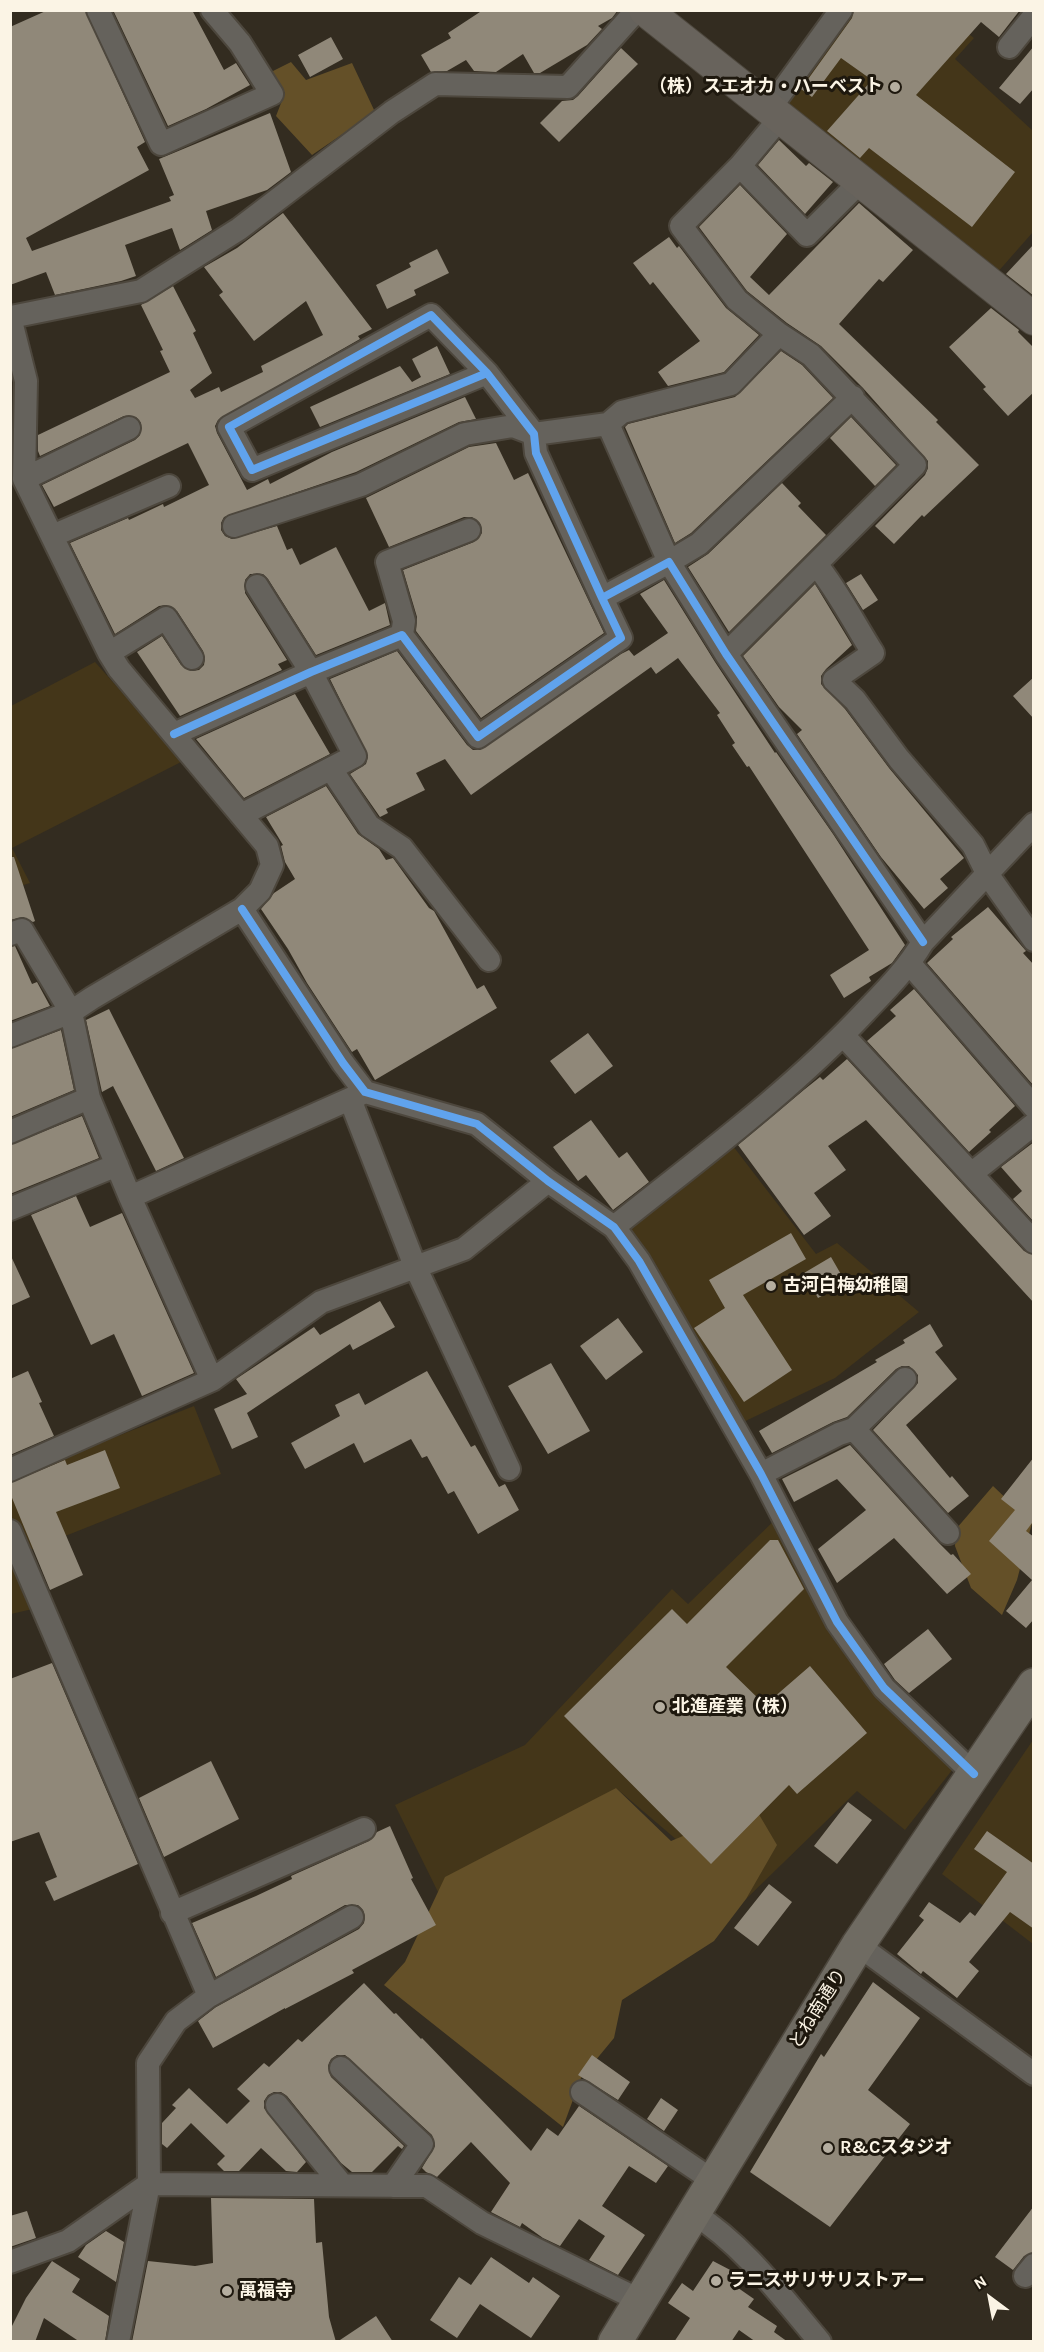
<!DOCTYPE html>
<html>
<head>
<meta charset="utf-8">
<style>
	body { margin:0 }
	#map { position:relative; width:1044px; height:2352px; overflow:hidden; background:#332c20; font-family:Karla,sans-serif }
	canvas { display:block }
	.frame { position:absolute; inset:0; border:12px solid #fbf4e5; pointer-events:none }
	.north { position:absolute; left:960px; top:2268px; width:60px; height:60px; -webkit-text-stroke:4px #1e180e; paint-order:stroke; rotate:328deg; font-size:16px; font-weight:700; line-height:24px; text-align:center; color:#fbf4e5 }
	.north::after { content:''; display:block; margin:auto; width:21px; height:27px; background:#fbf4e5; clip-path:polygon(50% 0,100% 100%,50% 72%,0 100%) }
</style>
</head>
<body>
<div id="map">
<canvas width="1044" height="2352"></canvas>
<div class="frame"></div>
<div class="north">N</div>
</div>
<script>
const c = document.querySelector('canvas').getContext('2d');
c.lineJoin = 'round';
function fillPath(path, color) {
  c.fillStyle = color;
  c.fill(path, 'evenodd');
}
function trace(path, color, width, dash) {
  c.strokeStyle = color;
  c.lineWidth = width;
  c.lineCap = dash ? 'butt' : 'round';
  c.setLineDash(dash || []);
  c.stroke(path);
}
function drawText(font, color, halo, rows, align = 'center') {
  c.font = font + ' Karla,"Noto Sans JP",sans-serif';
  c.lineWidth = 6;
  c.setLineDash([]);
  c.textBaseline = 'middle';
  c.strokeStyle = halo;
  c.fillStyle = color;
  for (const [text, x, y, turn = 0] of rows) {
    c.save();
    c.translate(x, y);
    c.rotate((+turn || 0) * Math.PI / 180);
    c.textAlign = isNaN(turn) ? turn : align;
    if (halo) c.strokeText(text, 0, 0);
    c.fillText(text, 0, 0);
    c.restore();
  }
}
fillPath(new Path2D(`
	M846,11H938L974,38L955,59L1033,131V232L996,274L776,99Z
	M95,662L183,761L12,848L30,883L11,889V706Z
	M726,1137L816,1254L837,1243L919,1312L835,1378L733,1427L614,1227Z
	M194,1406L221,1474L20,1554L11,1529V1478Z
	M781,1514L837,1622L960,1760L905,1830L857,1791L746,1899L616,1788L438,1892L395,1805L525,1745L672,1589L688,1604Z
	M10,1547L37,1608L11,1614H10Z
	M1033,1740V1944L942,1874Z`), '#443619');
fillPath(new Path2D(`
	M291,62L306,80L352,63L375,112L312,155L276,116L285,93L269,73Z
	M993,1486L1032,1523L1017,1580L1002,1615L971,1588L955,1546L956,1529Z
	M616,1788L671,1841L754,1806L777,1845L746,1899L714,1941L622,2000L614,2038L581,2078L563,2127L384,1985L405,1962L445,1877Z`), '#645028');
fillPath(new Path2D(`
	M48,10H85L145,142L137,147L149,170L26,238L32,251L171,201L169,197L174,195L159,159L270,113L291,172L267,190L206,211L212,230L180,250L172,228L125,245L136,276L121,281L55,295L46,272L10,285V27Z
	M113,10H192L224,70L236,63L250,85L206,109L168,126Z
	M483,10H618L612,18L598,26L602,29L587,45L540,73H534L523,54L496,72L474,71L466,60L447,71L431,72L421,55L451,38L448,33Z
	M854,10H1020L999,37L981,22L916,95L1015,172L972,227L869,148L860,158L827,131L872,80L841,58L812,97L801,89L852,18Z
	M331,37L343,59L310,77L298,55Z
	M1034,46V88L1020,104L999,88Z
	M621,48L638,64L559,142L540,123L562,101L573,100L578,96Z
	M779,140L806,166L809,163L833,182L805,214L758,165Z
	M740,185L787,234L750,277L769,295L859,203L913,250L883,282L879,279L839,324L938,420L936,422L979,465L924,517L922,515L894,544L875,526L925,475L928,468V461L863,388L821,346L787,323L747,291L699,227Z
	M283,213L372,329L358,336L360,339L218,420L215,426L217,433L247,490L268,479L270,484L332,452L465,397L476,419L459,422L356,472L224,517L221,523V530L225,536L232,539L277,526L287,550L292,548L300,565L336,547L369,611L385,603L390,625L316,655L268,579L263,574H250L245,580V593L287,660L278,664L282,670L180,716L137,652L162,636L181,665L192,671L199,670L204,665L205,658L203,651L177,611L166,605L159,606L115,634L70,543L128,518L129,520L163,504L164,507L209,485L188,443L54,507L42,485L135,440L140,435L141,423L136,417L124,416L40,456L38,451V435L170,372L160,351L163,350L141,305L173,286L196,331L193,333L212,373L190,390L195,398L219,387L221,392L263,372L261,366L323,335L306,301L254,341L219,295L223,292L204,267L237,248Z
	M669,237L677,248L679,246L726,308L759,335L724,372L668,386L658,372L700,341L653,282L650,285L633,263Z
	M1034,244V296L1006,274Z
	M437,249L449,273L414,290L416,295L387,309L376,285L411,267L409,263Z
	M991,308L1019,330L1018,332L1034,348V392L1008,416L983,389L986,387L949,347Z
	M437,346L450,374L320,427L310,407L400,366L412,382L421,377L412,359Z
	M781,351L802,365L833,398L691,533L675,543L625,427L628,424L735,397Z
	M851,417L896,465L875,486L830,438Z
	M496,443L514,480L528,473L604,633L481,718L416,631L417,617L403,570L474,542L482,533L481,525L472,517H464L389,547L366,498L469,447Z
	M782,483L801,503L798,506L826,535L729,632L688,567L708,554Z
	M861,574L878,600L863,610L846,583Z
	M664,580L715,662L775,753L776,752L833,834L905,945L892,963L869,977L871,981L844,998L830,975L869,950L749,766L747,767L732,745L735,743L717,715L720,713L678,658L656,674L651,667L471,795L445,759L416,773L425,790L386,809L388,813L380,817L350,774L366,764L368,756L330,679L397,651L467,745L473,750H480L621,654L629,650L634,656L668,633L640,594Z
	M815,584L852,645L826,669L821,676V684L845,709L889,768L964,858L940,879L948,888L924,909L881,857L797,734L802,730L779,707L743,656Z
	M1034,677V719L1013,696Z
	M295,694L330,754L244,798L196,739Z
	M326,786L358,834L379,849L386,860L393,858L429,908L434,911L477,989L484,985L497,1008L375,1080L357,1049L352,1052L307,983L288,949L261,909L274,893L295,879L285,862L281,846L283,845L266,817Z
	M10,857H14L35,921L33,922L23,917L10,920Z
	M988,907L1026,951L1023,953L1034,965V1086L927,963L953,939L951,937Z
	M15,946L32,984L37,982L50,1006L10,1021V947Z
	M914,989L1015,1106L989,1130L991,1132L969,1152L867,1041L896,1016L890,1010Z
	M109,1009L184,1158L156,1171L113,1086L102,1092L86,1020Z
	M61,1030L74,1090L10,1117V1049Z
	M588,1033L613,1066L575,1094L550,1061Z
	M847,1059L1024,1251L1034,1255V1303L866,1120L828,1146L846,1170L814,1193L831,1216L804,1235L738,1145L805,1089L820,1077L823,1080Z
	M82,1116L99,1158L10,1194V1145Z
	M591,1120L619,1158L627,1152L649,1182L613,1210L586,1175L578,1181L553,1147Z
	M1034,1142V1222L1013,1199L1022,1191L1001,1167Z
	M76,1196L90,1227L122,1213L194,1373L142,1396L114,1334L91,1345L31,1215Z
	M791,1233L806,1259L743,1295L792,1370L744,1402L694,1328L725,1308L709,1280Z
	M10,1254L30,1297L10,1306Z
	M831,1257L846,1283L818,1298L804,1273Z
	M380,1301L395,1327L353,1350L350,1344L247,1413L258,1437L232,1449L214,1409L247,1394L236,1379L314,1327L320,1335Z
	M618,1318L643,1352L606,1380L580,1346Z
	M930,1324L943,1346L935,1352L957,1379L906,1425L950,1478L952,1476L969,1496L948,1513L873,1430L918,1383V1375L909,1366H902L896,1369L847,1417L833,1422L772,1453L759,1431L877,1362L875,1360L905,1343L903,1340Z
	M551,1363L590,1431L548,1454L508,1386Z
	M28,1371L42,1402L39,1403L54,1436L10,1455V1379Z
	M427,1371L471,1447L475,1445L499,1487L505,1484L519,1510L478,1534L454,1491L448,1494L427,1456L422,1458L411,1439L364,1463L354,1443L305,1469L291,1443L340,1416L335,1405L359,1393L365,1405Z
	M850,1445L938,1542L951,1555L953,1554L971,1574L947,1594L894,1538L837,1583L818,1549L866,1510L837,1479L794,1502L782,1479Z
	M105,1450L120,1488L56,1512L83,1575L50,1590L10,1493V1483L65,1460L67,1465Z
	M1034,1457V1525L1032,1523L1026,1531L1034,1537V1619L1026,1628L1006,1611L1032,1580L989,1541L1015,1510L1001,1499Z
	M770,1540H778L804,1589L726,1667L765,1705L810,1666L867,1733L797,1794L789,1785L711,1864L564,1716L672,1609L687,1624Z
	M928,1629L952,1659L909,1693L895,1680L884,1664Z
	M52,1663L138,1864L54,1901L45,1882L57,1877L39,1832L10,1842V1679Z
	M211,1761L239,1819L164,1857L139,1798Z
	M848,1802L872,1820L837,1864L814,1846Z
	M390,1826L413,1878L411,1879L436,1925L352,1970L354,1973L285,2009V2008L213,2048L198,2021L216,2007L359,1929L364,1923L365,1917L363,1910L358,1905H345L216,1977L192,1923L256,1896L292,1879L291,1876L369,1841L377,1832Z
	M987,1831L1034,1864V1929L1010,1912L969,1962L979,1971L957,1998L923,1971L921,1974L897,1954L924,1920L919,1916L929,1902L960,1923L970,1912L975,1916L1007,1872L974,1849Z
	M769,1884L792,1902L758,1946L734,1928Z
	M873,1982L920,2018L868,2090L910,2124L830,2227L750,2172L821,2054L824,2057Z
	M364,1983L394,2014L396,2013L421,2039L422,2038L531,2151L547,2128L558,2136L579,2106L668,2166L656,2183L629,2166L602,2206L645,2235L618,2275L589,2260L605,2236L579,2219L560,2246L543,2238L522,2223L520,2227L491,2212L510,2183L471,2142L437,2177L426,2172L422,2168L435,2146L432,2135L345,2055H337L331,2059L328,2066L331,2077L404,2146L402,2149L398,2146L372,2172H352L341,2163L287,2096L281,2092H274L268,2095L264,2101V2108L306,2162L297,2172L286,2171L261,2148L239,2171H224L217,2164L225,2156L191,2123L167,2148L162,2144V2123L176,2108L172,2105L189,2088L227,2124L250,2101L237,2089L264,2063L269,2067L298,2039L302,2042Z
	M592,2055L630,2082L618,2100L578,2075Z
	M661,2098L678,2110L664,2131L647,2119Z
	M211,2198L314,2199L316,2243L322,2242L329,2317L336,2342H132L148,2261L195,2266L213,2263Z
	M1034,2206V2252L1024,2256L1013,2270L995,2257Z
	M27,2211L36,2238L10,2247V2216Z
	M106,2231L124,2242L116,2282L78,2257L86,2245Z
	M491,2257L529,2283L533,2277L560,2296L531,2338L480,2304L457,2338L430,2320L459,2277L471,2285Z
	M52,2261L80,2279L72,2292L109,2316L105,2342H80L44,2318L35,2342H10V2330L26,2298Z
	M713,2261L736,2273L731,2283L754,2299L748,2307L777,2326L774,2332L788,2342H756L739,2330L731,2342H674L690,2318L668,2303L682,2283L693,2291Z
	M376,2316L393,2342H337Z`), '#908879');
const street = new Path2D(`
	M98,10L161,144L272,94L240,43L212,10
	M1009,47L1034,16
	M770,108L841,10
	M740,166L807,235L860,182
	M10,317L26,381L24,479L109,653L119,669L267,846L272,865L260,891L242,909L92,998L71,1012L10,1036
	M11,317L141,291L239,229L392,112L435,84L568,87L637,10
	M487,373L252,470L229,427L431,315L487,373L534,434L536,453L602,598
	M608,424L669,562L699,544L853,397
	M24,479L129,428
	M234,526L361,485L465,434L513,426L534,434L608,424L622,412L731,384L779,334
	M52,536L169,486
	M816,564C838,591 854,623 873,653L834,680L855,700L899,759L973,845L988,875L1034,940
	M402,635L404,621L387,562L469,530
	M109,653L166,618L192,658
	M726,654L915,465L811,355L779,334L737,300L681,226L740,166L781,117
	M174,734L311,672L402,635L478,737L621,638L602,598L669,562L726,654L923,942
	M331,769L369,826L402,848L489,960
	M241,815L355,756L311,672L257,586
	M242,909L343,1063L365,1092L477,1124L548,1181L614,1227L639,1261L761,1474L837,1622L884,1688L974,1774
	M10,934L22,930L71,1012L89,1098L130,1197L212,1380
	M910,964L1034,1107
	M843,1035L1034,1242
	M350,1099L415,1266L509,1469
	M10,1132L89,1098
	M971,1174L1034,1124
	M130,1197L361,1094
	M10,1209L117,1165
	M614,1227C700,1158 789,1093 865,1012C886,990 907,969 923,942L1034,824
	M854,1429L948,1533
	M10,1470L212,1380L321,1302L464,1249L548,1181
	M761,1474L839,1434L854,1429L905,1379
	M10,1531L209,1996
	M172,1913L364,1829
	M858,1945L1034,2074
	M341,2068L422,2144L393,2186
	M582,2092L712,2180
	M277,2105L342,2185
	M693,2213C744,2245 781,2296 820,2342
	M10,2262L68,2241L149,2184L427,2186L482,2223L639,2300
	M1025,2276L1034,2265
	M118,2342L149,2184L148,2063L176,2021L209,1996L352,1917`);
const secondary = new Path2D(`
	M645,10L1034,319`);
const primary = new Path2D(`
	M615,2342L858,1945L1034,1685`);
trace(street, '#4d473d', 26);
trace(secondary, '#4d473d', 34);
trace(primary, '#4d473d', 36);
trace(street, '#65625c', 22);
trace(secondary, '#68635c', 32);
trace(primary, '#6f6b62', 33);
trace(new Path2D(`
	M487,373L252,470L229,427L431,315L487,373L534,434L536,453L602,598
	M174,734L311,672L402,635L478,737L621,638L602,598L669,562L726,654L923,942
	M242,909L343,1063L365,1092L477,1124L548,1181L614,1227L639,1261L761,1474L837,1622L884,1688L974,1774`), '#60a3ed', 8);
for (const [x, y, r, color] of [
	[895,87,6,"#b5aea0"],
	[771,1286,6,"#b5aea0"],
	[660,1707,6,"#b5aea0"],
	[828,2148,6,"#b5aea0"],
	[716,2281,6,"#b5aea0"],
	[227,2291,6,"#b5aea0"]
]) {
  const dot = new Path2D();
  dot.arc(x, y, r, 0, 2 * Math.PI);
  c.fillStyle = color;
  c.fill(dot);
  trace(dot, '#1e180e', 2);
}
drawText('bold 18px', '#fbf4e5', '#1e180e', [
	["（株）スエオカ・ハーベスト",883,87,"right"],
	["古河白梅幼稚園",783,1286],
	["北進産業（株）",672,1707],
	["R&Cスタジオ",840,2148],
	["ラニスサリサリストアー",728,2281],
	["萬福寺",239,2291]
], 'left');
drawText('18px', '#fbf4e5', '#1e180e', [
	["とね南通り",818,2009,-58]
]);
</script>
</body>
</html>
